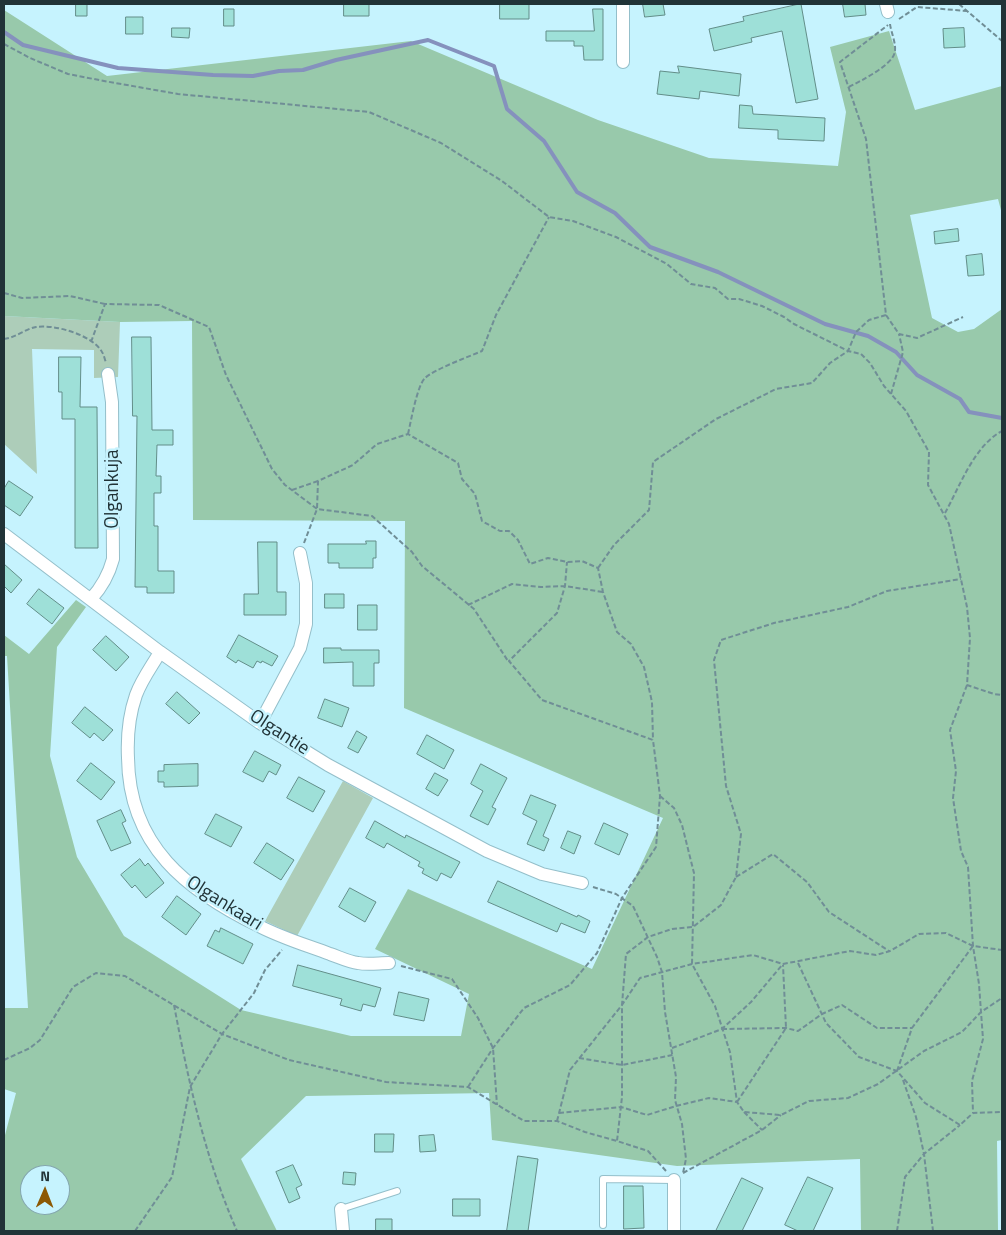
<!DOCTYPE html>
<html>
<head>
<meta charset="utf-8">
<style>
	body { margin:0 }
	#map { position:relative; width:1006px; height:1235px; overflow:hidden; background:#c6f3fe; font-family:"Titillium Web",sans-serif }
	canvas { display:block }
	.frame { position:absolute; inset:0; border:5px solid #213337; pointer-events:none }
	.north { position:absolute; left:20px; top:1165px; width:50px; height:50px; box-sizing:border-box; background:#c6f3fe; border:1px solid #84a6ae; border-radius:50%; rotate:1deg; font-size:14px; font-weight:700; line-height:20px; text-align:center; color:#213337 }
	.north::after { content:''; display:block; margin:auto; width:18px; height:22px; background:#8c5904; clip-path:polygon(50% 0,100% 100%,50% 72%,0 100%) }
</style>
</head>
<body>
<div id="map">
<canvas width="1006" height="1235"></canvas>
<div class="frame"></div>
<div class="north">N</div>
</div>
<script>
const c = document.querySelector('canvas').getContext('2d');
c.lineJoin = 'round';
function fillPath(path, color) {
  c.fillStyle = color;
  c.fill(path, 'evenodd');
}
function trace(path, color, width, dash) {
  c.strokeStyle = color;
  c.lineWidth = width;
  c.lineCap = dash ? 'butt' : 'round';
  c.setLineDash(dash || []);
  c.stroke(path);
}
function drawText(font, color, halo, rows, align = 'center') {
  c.font = font + ' "Titillium Web",sans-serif';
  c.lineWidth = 5;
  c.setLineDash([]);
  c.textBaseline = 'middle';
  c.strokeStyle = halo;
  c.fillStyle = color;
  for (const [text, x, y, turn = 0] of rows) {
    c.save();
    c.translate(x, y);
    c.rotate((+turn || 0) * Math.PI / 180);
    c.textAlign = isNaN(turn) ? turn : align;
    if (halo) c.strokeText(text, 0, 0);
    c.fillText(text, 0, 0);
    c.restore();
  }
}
fillPath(new Path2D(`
	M4,316L120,322L118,377L94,378V350L32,349L37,474L4,444Z
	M343,781L373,798L297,936L265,921Z`), '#adcdb9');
fillPath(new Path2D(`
	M4,10L107,76L411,41L598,120L709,158L838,166L846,112L830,47L889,31L915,110L1002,86V214L998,199L910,215L932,318L958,332L974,329L1002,309V1140L997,1141L998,1231H861L860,1159L677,1166L492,1140L489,1093L306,1096L241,1159L277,1231H4V1139L16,1093L4,1089V1008H28L7,656H4V635L29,654L76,600L86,607L57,647L50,756L77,857L124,936L241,1010L351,1036H461L469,994L375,949L408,889L592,969L663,818L404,708L405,521L193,520L192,321L120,322L4,316ZM30,1175H60V1205H30Z`), '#98c9ab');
trace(new Path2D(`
	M4,32L23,45L118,68L213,75L253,76L279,71L303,70L336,60L428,40L494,66L507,109L544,141L577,192L615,213L650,247L718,272L825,324L868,336L896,352L917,375L960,399L969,412L1002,418`), '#8591bd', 4);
const building = new Path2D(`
	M76,4H87V16H76Z
	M344,4H369V16H344Z
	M500,4H529V19H500Z
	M643,4H663L665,15L645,17Z
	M801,4L818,99L796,103L782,31L751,38L752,42L714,51L709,29L744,21L743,17Z
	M843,4H865L866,15L845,17Z
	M224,9H234V26H224Z
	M593,9H603V60H584L583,46H574V41H546V31H594Z
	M126,17H143V34H126Z
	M172,28H190L189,38L172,37Z
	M964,28L965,47L944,48L943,29Z
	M678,66L741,74L739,96L700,91L699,99L657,94L660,71L679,73Z
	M740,105L752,106L753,114L825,118L824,141L778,139V130L739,128Z
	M958,229L959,241L935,244L934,232Z
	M982,254L984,275L968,276L966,256Z
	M132,337H151L152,430H173V445H157L156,476H161V493H154V526H158V571H174V593H147V587H135L137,416H133Z
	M59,357H81L80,407H97L98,548H75V419H62V392H59Z
	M9,481L33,497L20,516L4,505V489Z
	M366,541H376V558H373V568H339V563H328V544H366Z
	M258,542H277V592H286V615H244V594H258Z
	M4,564L22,580L11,593L4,586Z
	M39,589L64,608L52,624L27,604Z
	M325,594H344V608H325Z
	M358,605H377V630H358Z
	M239,635L278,656L272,666L262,661L261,663L257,661L253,668L238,660L236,663L227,657Z
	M106,636L129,657L116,671L93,650Z
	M324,648H341V650H379V663H374V686H353V662L324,663Z
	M177,692L200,713L189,724L166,704Z
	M325,699L349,708L342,727L318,718Z
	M85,707L113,730L103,741L94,733L90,738L72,723Z
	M357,731L367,737L358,753L348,748Z
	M427,735L454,750L444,769L417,754Z
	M255,751L281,765L276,775L269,771L263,782L243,772Z
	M91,763L115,782L101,800L77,781Z
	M198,764V786L164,787V782H158V771H164V765Z
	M481,764L507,778L492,807L496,809L488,825L470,816L483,791L471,784Z
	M435,773L448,780L438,796L426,789Z
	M299,777L325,791L313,812L287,798Z
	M531,795L556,805L543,836L549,839L544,851L527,844L537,821L523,814Z
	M121,810L126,821L122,823L131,843L111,851L97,821Z
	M216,814L242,827L231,847L205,834Z
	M375,821L405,838L406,835L460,862L451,878L441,873L437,881L422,873L424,869L418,866L420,862L387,843L384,848L366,838Z
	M604,823L628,834L619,855L595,844Z
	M568,831L581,836L574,854L561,848Z
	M267,843L294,860L281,880L254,863Z
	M140,859L145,866L148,863L164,883L146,898L135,885L132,888L121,875Z
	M498,881L577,917L578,915L590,921L585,933L561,923L557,932L488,902Z
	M350,888L376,902L365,922L339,907Z
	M177,896L201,914L186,935L162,917Z
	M221,928L253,944L243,964L207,946L215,930L219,932Z
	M298,965L381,988L375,1007L363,1004L361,1011L340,1005L342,999L293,986Z
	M399,992L429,999L424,1021L394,1015Z
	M375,1134H394L393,1152H375Z
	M434,1135L436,1151L420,1152L419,1136Z
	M518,1156L538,1159L528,1231H507Z
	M293,1165L302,1185L296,1188L300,1198L289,1203L276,1172Z
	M344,1172L356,1173L355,1185L343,1184Z
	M808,1177L833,1188L813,1231H798L785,1225Z
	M742,1178L763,1188L742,1231H716Z
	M624,1186H643L644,1228L624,1229Z
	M453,1199H480V1216H453Z
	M376,1219H392V1231H376Z`);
fillPath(building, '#9ee0d8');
trace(building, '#628d88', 1);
const service = new Path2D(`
	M341,1209L397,1191
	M603,1225V1179L674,1180`);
const minor = new Path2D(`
	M623,4V62
	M886,4L888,12
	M4,534L160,652L260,723L328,765L487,851L542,874L582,883
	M91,599C102,587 109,574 113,559L112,402L108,374
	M160,652C152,666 142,679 136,695C129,715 127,737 128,758C129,846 187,891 259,926C282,938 306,945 330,954C339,957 349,962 358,963C368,965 379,963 389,963
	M260,723L300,648L306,624V583L300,553
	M674,1180V1231
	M341,1209L343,1231`);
trace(service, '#94bfca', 8);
trace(minor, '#94bfca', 14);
trace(new Path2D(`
	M959,4L1002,41
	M899,19L917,7L967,11
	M4,44L30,58L68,74L104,81L178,94L369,112L441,143L502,181L549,217L573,221L616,237L667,264L691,284L715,288L728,299H739L762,306L784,317L794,324L848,351L861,354L870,363L884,386L906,411L929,452L928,485L949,524L967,607L970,638L967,685L994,694L1002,695
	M849,87C860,81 894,65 895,51C896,43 891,32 890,24
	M4,293L22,298L70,296L105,304
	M886,315L899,334L917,338L963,317
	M4,339C15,338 25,329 36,327C54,324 93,335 102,352C104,355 105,360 106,363
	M91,342L105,304L159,305L209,327L226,375L272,469L285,485L317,509L372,516L412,552L422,566L474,609L508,661
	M891,394L903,352L899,334
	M408,434C411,421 417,386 425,378C435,369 468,357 482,351L496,315L549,217
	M292,490L318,481
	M945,513C960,486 974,446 1002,431
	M304,543L317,509L318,481L353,465L377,444L408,434L458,463L462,479L475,494L482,521L500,531H509L518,540L530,564L548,558L567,562L582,561L598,568L603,592L617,632L631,644L644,667L652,702L653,740
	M598,568L614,545L649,510L653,462L716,419L776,389L812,383L830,363L848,351L856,332L869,320L886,315L866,139L840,62L888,25
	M468,605L512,584L541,587L565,586L603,592
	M967,685L950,730L956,771L953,798L961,851L968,867L973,946L979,984L981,1012L983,1039L972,1081L973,1113
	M660,796L674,808L682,825L694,873L692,964L715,1006L730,1052L737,1102
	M736,877L773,854L807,882L829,912L889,951
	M593,887L616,894L633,906L657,957L662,972L665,1012L676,1077L675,1100L682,1124L686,1159L683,1173
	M798,963L826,1023L859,1057L897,1071L925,1103L960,1125L973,1113L1002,1112
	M401,966L452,979L478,1018L493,1048L497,1105
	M174,1005C189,1084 205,1158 237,1231
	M722,1029L786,1028L798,1031L822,1014L842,1005L877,1028H912
	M672,1048L722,1029L751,1002L783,964
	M579,1058L622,1065L673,1055
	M4,1060L30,1048L40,1040L73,987L96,973L125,976L222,1034L289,1060L386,1082L468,1087L524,1121H557L585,1132L617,1141
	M897,1071L912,1028L973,946
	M903,1080L916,1117L924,1154L933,1231
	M468,1087L493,1048L524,1008L570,985L597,953L622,898L656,847L660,796L653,740L542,700L509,661L557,613L565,586L567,562
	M737,1102L786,1028L783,965
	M744,1112L762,1130
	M559,1113L621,1107L647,1115L676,1106L709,1098L737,1102L744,1112L781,1115L809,1101L848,1098L878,1084L924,1051L962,1032L981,1012L1002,998
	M557,1121L570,1070L622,1005L640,978L692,964L753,955L783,964L850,951L876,955L890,951L919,934L946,933L973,946L1002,950
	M666,1171L648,1151L617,1141L622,1097V1005L626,954L648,937L672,929L693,927L721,905L736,877L741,834L726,786L714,660L721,640L774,623L848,607L887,591L961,579
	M683,1173L762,1130L781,1115
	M135,1231L172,1177L190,1087L222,1034L254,993L265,970L282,950
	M897,1231L905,1177L924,1154L960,1125`), '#708e96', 2, [5, 2.5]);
trace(service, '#fff', 6);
trace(minor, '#fff', 12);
drawText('19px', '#213337', '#c6f3fe', [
	["Olgankuja",113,489,-90],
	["Olgantie",279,733,33],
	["Olgankaari",224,904,32]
]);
</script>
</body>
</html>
